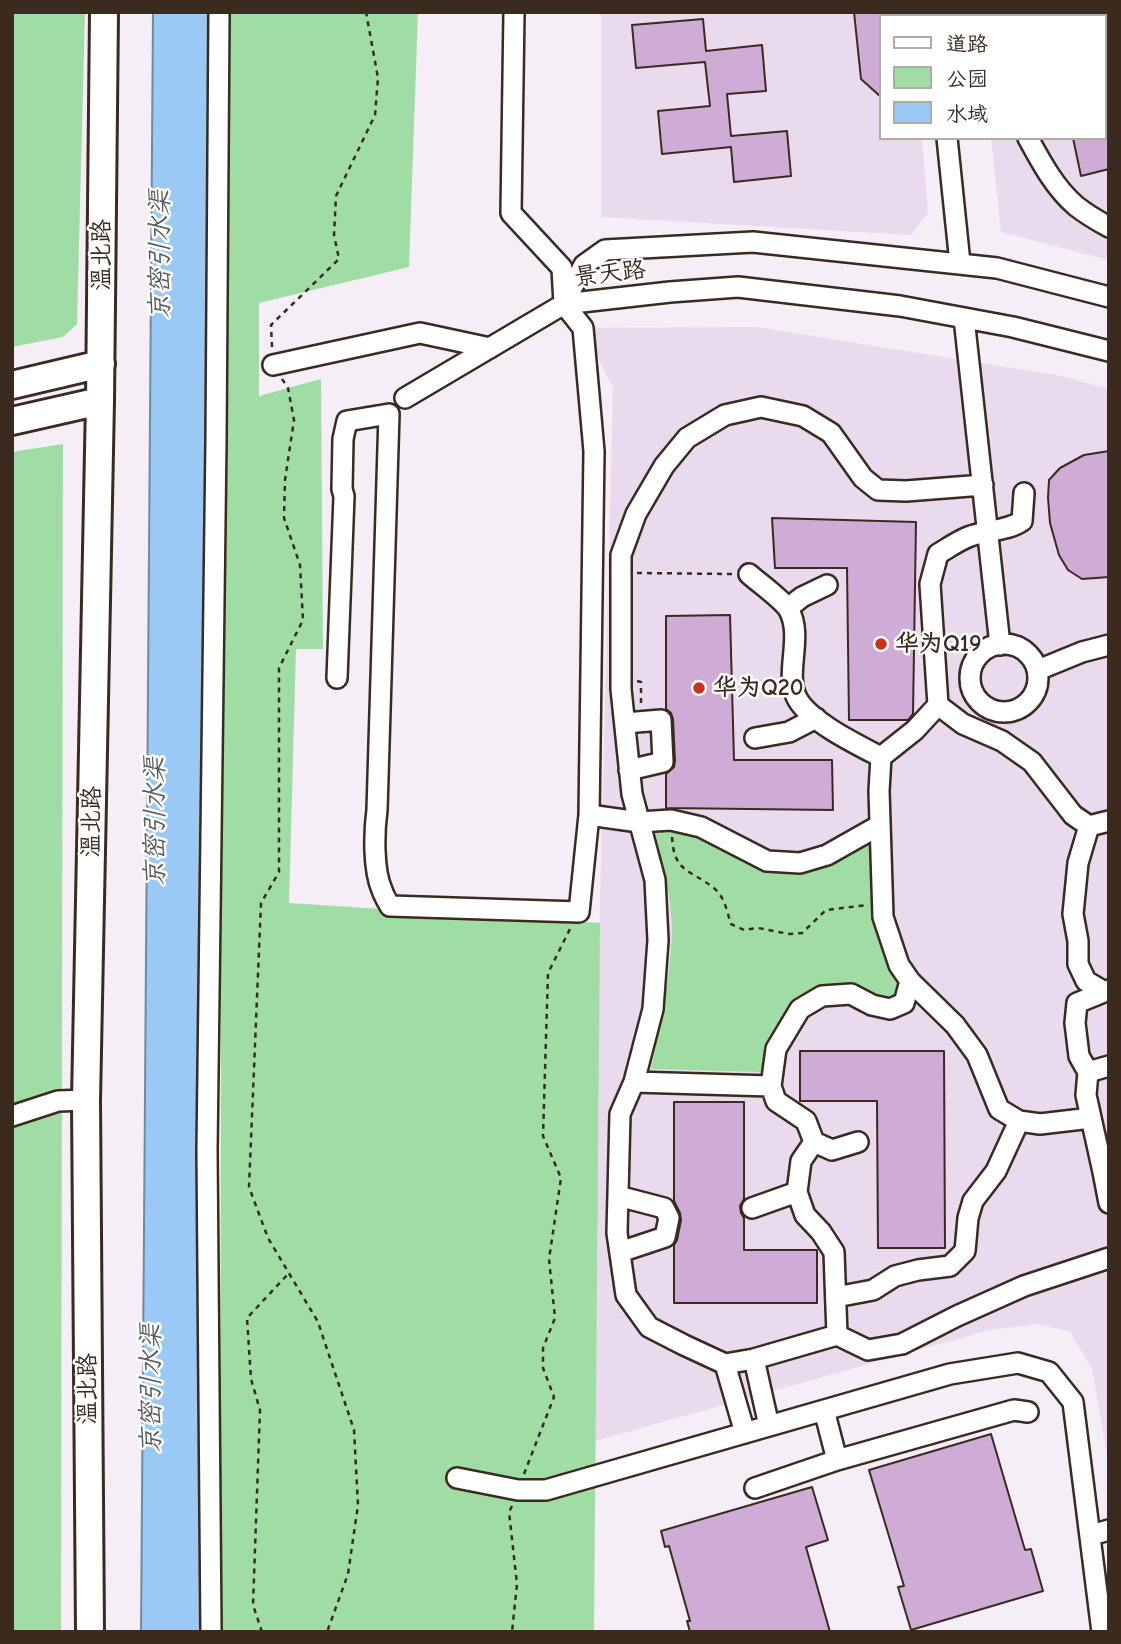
<!DOCTYPE html>
<html>
<head>
<meta charset="utf-8">
<style>
	body { margin:0 }
	#map { position:relative; width:1121px; height:1644px; overflow:hidden; background:#f5eef7; font-family:"Comic Neue","LXGW WenKai TC",sans-serif }
	canvas { display:block }
	.frame { position:absolute; inset:0; border:14px solid #3b2a1e; pointer-events:none }
	.legend { position:absolute; left:879px; top:14px; width:228px; height:126px; box-sizing:border-box; background:#fff; border:2px solid #b1aaa5; margin:0; padding:9px 12px; list-style:none; font-size:21px; color:#3b2a1e }
	.legend li { display:flex; align-items:center; gap:14px; height:35px }
	.legend b { width:35px; border:2px solid #b1aaa5 }
</style>
</head>
<body>
<div id="map">
<canvas width="1121" height="1644"></canvas>
<div class="frame"></div>
<ul class="legend">
<li><b style="height:9px;background:#fff"></b>道路</li>
<li><b style="height:19px;background:#a0dda5"></b>公园</li>
<li><b style="height:19px;background:#99c9f4"></b>水域</li>
</ul>
</div>
<script>
const c = document.querySelector('canvas').getContext('2d');
c.lineJoin = 'round';
function fillPath(path, color) {
  c.fillStyle = color;
  c.fill(path, 'evenodd');
}
function trace(path, color, width, dash) {
  c.strokeStyle = color;
  c.lineWidth = width;
  c.lineCap = dash ? 'butt' : 'round';
  c.setLineDash(dash || []);
  c.stroke(path);
}
function drawText(font, color, halo, rows, align = 'center') {
  c.font = font + ' "Comic Neue","LXGW WenKai TC",sans-serif';
  c.lineWidth = 5;
  c.setLineDash([]);
  c.textBaseline = 'middle';
  c.strokeStyle = halo;
  c.fillStyle = color;
  for (const [text, x, y, turn = 0] of rows) {
    c.save();
    c.translate(x, y);
    c.rotate((+turn || 0) * Math.PI / 180);
    c.textAlign = isNaN(turn) ? turn : align;
    if (halo) c.strokeText(text, 0, 0);
    c.fillText(text, 0, 0);
    c.restore();
  }
}
fillPath(new Path2D(`
	M601,12H912V16H881V138H922L928,213L911,235L601,217Z
	M976,12H1109V260L1001,232L991,138H1105V16H976Z
	M756,327L1057,375L1109,389V1465L1092,1369L1070,1332L1039,1324L990,1330L595,1441L599,940L613,388L583,328Z`), '#eadaed');
fillPath(new Path2D(`
	M12,12H85L77,324L63,337L12,347Z
	M230,12H418L409,267L259,303V396L321,379L323,649H296L289,903L600,923L594,1632H220L222,409Z
	M63,444L61,1632H12V452Z
	M650,821L800,863L880,825L904,1003L822,996L763,1072L651,1069C660,1025 670,979 672,934C673,896 660,858 650,821Z`), '#a0dda5');
const water = new Path2D(`
	M153,12H216L200,1632H141Z`);
fillPath(water, '#99c9f4');
trace(water, '#73899e', 2);
const building = new Path2D(`
	M854,12H881V97L861,79Z
	M703,19L706,51L762,45L766,91L727,94L731,136L787,131L791,176L734,182L731,147L662,154L658,111L710,106L705,62L636,68L632,25Z
	M1073,138H1109V169L1081,176Z
	M1109,451V577L1082,579L1068,570L1059,555L1050,523L1048,498L1049,480L1060,468L1084,455Z
	M772,518L916,522L913,714L908,720H849L847,568H775Z
	M730,615L734,760H832L833,810L666,808V774L674,767L675,761L673,719L671,713L666,709V616Z
	M800,1051H944L945,1248H878L877,1101H800Z
	M674,1102H744V1199L740,1206L741,1213L744,1218V1250H817V1303H674V1245L677,1240L681,1220L680,1213L674,1201Z
	M991,1434L1025,1550L1031,1549L1043,1591L911,1630L898,1587L904,1586L869,1470Z
	M812,1487L828,1540L806,1547L830,1632H690L687,1621H690L669,1546L665,1547L661,1531Z`);
fillPath(building, '#cfacd6');
trace(building, '#3b2a1e', 2);
const minor = new Path2D(`
	M934,12L935,16
	M1008,12V16
	M1090,16L1105,12
	M947,138L960,263
	M1028,138C1041,162 1055,188 1076,206C1086,214 1098,221 1109,227
	M564,303L584,265L605,250L753,242L997,268L1109,297
	M964,318L1000,645
	M273,365L420,333L490,348
	M405,398L564,304L670,292L738,287L900,306L1013,327L1109,351
	M749,574C759,583 783,600 789,610C804,638 783,675 798,700C812,723 858,745 881,757L879,791L883,917L899,965L910,981L955,1025L977,1055L999,1109L1019,1121L1040,1124L1091,1118
	M788,608L802,597L827,585
	M970 678a34 34 0 1 1 68 0a34 34 0 1 1-68 0Z
	M1038,670L1082,652L1109,645
	M337,678L344,496L342,489L343,439L347,421L389,414L377,810C374,832 373,870 382,890C384,896 387,901 390,906L579,912L589,815L594,451L583,328L564,304L562,268L511,213L514,12
	M938,705L963,724L1002,741L1032,762L1073,815L1089,826L1078,863L1073,914L1078,941V964L1086,981L1103,991
	M625,723L661,720L663,762L629,770
	M755,738L789,732L816,718
	M881,757L915,730L938,705L930,584L938,554C948,548 958,541 968,537C985,530 1008,531 1022,521L1024,493
	M589,815L639,822L671,820L701,827L767,861L800,863L827,855L880,825
	M1089,826L1109,821
	M1109,1066L1088,1072L1086,1095L1103,1172H1109
	M1088,1072L1079,1056L1075,1023L1077,1003L1109,990
	M634,1082L771,1086
	M12,1116L58,1101L86,1100
	M814,1142L832,1150L858,1142
	M1103,1172L1109,1203
	M618,1196L664,1208L669,1218L665,1237L620,1252
	M752,1208L797,1192
	M836,1297L873,1290L895,1276L918,1270L950,1266L965,1251L968,1218L973,1201L996,1171L1019,1121
	M837,1335L834,1252L821,1232L805,1215L797,1192L801,1161L814,1142L806,1121L776,1101L771,1086L776,1049L800,1009L822,996L851,994L872,1005L890,1009L904,1003L910,981
	M754,1359L725,1364L684,1345L649,1327L626,1295L617,1233L620,1114L634,1082L653,1009L658,940L655,880L632,794L621,689V555L636,514L664,466L687,438L725,415L761,407L803,416L831,433L863,478L878,490L906,491L983,485
	M725,1364L745,1433
	M824,1410L837,1460
	M769,1426L754,1359L837,1335L868,1350L902,1344L957,1316L1024,1286L1109,1258
	M457,1478L518,1490H546L950,1374L1018,1363L1049,1372L1073,1402L1102,1632
	M755,1488L837,1460L1014,1410L1028,1412
	M1091,1535L1109,1530
	M211,1632L207,1150L216,441L219,12`);
const major = new Path2D(`
	M12,385L101,364
	M12,421L100,401
	M90,1632L86,1100L100,401L104,12`);
trace(minor, '#3b2a1e', 24);
trace(major, '#3b2a1e', 32);
trace(new Path2D(`
	M272,347L271,325L339,259L334,235L336,196L375,115L378,78L366,12
	M282,379L288,388L294,420L285,480L284,518L300,565L303,620L279,668V872L261,903L249,1187L268,1238L318,1322L354,1430L358,1505L348,1574L327,1632
	M637,573L732,574
	M637,681L641,682V705
	M672,837C674,874 691,869 715,889C725,898 727,912 731,924L744,930L758,928L789,934L802,933L826,910L867,905
	M524,1474L554,1397L543,1368V1348L555,1318L549,1259L561,1178L543,1136L548,973L571,927
	M512,1506L509,1512L517,1584L512,1632
	M262,1632L253,1605L260,1410L251,1379L247,1318L289,1273`), '#3b2a1e', 2.5, [5, 5]);
trace(minor, '#fff', 19);
trace(major, '#fff', 26);
for (const [x, y, r, color] of [
	[881,644,7,"#c8321e"],
	[699,688,7,"#c8321e"]
]) {
  const dot = new Path2D();
  dot.arc(x, y, r, 0, 2 * Math.PI);
  c.fillStyle = color;
  c.fill(dot);
  trace(dot, '#fff', 2.5);
}
drawText('24px', '#3b2a1e', '#fff', [
	["温北路",102,255,-90],
	["景天路",610,274,-7],
	["温北路",92,822,-89],
	["温北路",88,1389,-90]
]);
drawText('bold 24px', '#3b2a1e', '#fff', [
	["华为Q19",895,644],
	["华为Q20",713,688]
], 'left');
drawText('italic 26px', '#575a5e', '#fff', [
	["京密引水渠",161,255,-90],
	["京密引水渠",156,822,-90],
	["京密引水渠",152,1389,-90]
]);
</script>
</body>
</html>
